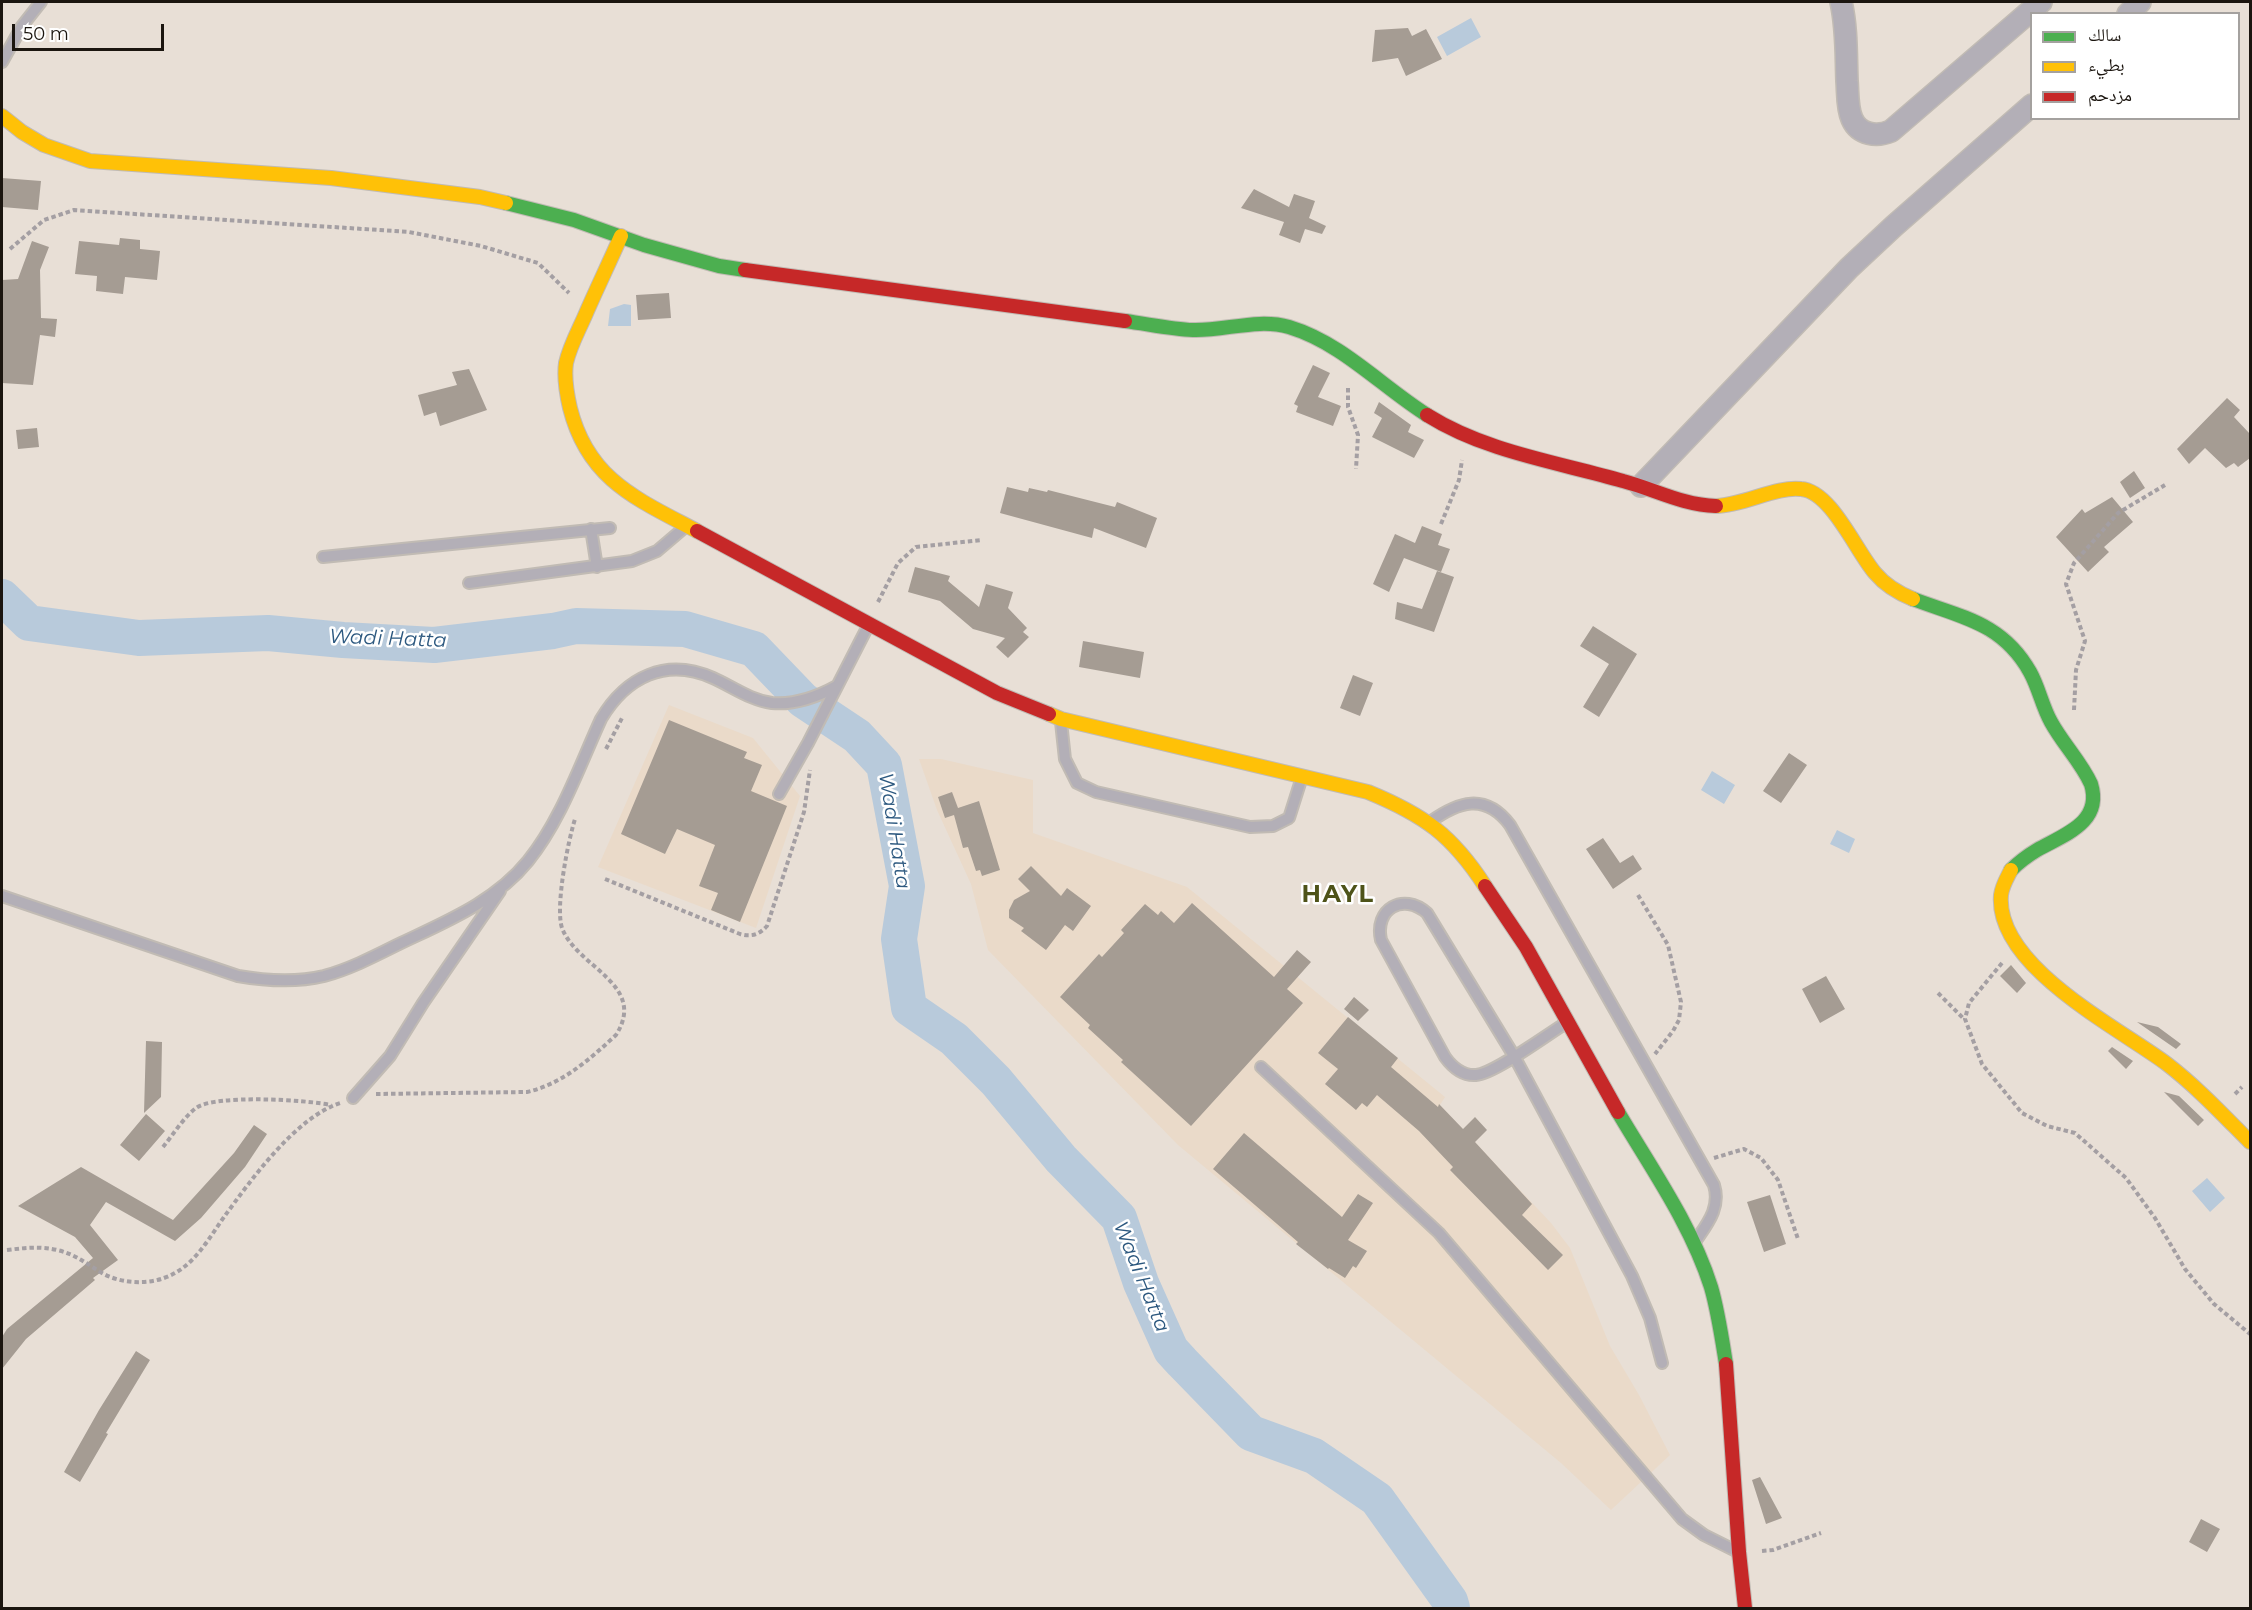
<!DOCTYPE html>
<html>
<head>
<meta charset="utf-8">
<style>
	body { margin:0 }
	#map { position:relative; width:2252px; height:1610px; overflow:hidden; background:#e8dfd6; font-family:Montserrat,"Noto Naskh Arabic",sans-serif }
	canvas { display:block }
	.frame { position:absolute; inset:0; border:3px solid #1b150f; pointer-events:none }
	.legend { position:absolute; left:2030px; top:12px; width:210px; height:108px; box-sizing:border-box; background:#fff; border:2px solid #a4a19f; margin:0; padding:8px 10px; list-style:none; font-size:18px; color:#1b150f }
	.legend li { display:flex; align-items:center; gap:12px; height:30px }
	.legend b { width:30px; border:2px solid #a4a19f }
	.scale { position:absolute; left:12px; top:24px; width:152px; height:27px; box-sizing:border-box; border:3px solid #1b150f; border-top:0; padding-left:8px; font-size:18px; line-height:21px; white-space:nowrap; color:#1b150f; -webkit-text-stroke:4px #fff; paint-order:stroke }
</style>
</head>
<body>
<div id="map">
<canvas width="2252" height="1610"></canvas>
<div class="frame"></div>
<ul class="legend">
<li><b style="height:8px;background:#4caf50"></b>سالك</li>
<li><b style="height:8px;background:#ffc107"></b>بطيء</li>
<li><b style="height:8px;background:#c62828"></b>مزدحم</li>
</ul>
<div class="scale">50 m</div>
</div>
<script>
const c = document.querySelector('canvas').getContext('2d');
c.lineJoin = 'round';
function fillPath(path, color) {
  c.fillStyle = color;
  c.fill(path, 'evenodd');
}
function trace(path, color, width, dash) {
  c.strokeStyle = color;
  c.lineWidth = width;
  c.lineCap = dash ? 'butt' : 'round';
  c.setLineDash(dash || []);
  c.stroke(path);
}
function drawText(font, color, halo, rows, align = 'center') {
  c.font = font + ' Montserrat,sans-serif';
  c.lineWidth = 5;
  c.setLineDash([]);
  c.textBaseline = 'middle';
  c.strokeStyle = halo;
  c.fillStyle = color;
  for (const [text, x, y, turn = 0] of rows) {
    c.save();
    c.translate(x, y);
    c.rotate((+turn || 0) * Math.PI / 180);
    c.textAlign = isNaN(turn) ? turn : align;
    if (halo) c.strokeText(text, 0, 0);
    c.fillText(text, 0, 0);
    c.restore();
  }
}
fillPath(new Path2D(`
	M669,705L753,738L800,796L756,928L598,867Z
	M919,759H941L1033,780V833L1187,887L1445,1097L1440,1105L1551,1223L1570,1248L1610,1346L1639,1395L1670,1455L1611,1510L1561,1463L1178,1145L988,950L971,884L937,810Z`), '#eadac9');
fillPath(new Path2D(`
	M1471,18L1481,37L1447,56L1437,37Z
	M624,304L631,305V326H608L610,309Z
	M1712,771L1735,785L1724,804L1701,790Z
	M1837,830L1855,839L1849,853L1830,844Z
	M2207,1178L2225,1198L2210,1212L2192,1191Z`), '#b8cadb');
trace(new Path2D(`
	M2,597L29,623L139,638L268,633L343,640L434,645L553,631L576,626L685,629L754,649L803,700L857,736L884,765L907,886L899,939L909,1008L954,1039L996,1081L1061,1159L1119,1218L1141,1283L1171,1350L1182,1362L1251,1433L1314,1456L1377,1499L1450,1601L1452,1608`), '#b8cadb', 36);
fillPath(new Path2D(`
	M1408,28L1412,36L1426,29L1442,59L1406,76L1398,58L1372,62L1375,30Z
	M2,178L41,181L38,210L2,207Z
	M1254,189L1289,207L1294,194L1315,201L1309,218L1326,226L1322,234L1305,229L1300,243L1279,235L1284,222L1241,208Z
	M120,238L140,240V249L160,251L157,280L125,277L123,294L96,291L97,276L75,274L79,241L119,245Z
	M32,241L49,247L40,270L41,318L57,319L55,337L40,335L33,385L2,383V280L18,279Z
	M669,293L671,318L638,320L636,295Z
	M1313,365L1330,373L1318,397L1341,406L1333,426L1296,412L1298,406L1294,404Z
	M469,369L487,410L440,426L436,412L424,416L418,395L457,385L452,372Z
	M2227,398L2240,410L2234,417L2250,434V458L2238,467L2234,463L2226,468L2205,448L2189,464L2177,449Z
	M1379,402L1411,425L1408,432L1424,440L1414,458L1372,437L1382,418L1374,413Z
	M37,428L39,447L18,449L16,430Z
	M2134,471L2145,488L2130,498L2120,482Z
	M1007,487L1028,492L1029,488L1047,492L1048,490L1115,507L1117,502L1157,518L1146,548L1094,528L1092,538L1000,513Z
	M2112,497L2133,522L2104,547L2109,552L2088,572L2056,537L2082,509L2085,513Z
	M1422,526L1442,534L1438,545L1450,549L1441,572L1404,558L1389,592L1373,584L1395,534L1415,543Z
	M915,567L950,576L948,581L979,607L986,584L1013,592L1008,608L1027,628L1023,632L1029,637L1008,658L996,647L1005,638L973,629L940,601L908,592Z
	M1437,571L1454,577L1434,632L1395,619L1397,602L1422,609Z
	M1593,626L1637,654L1599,717L1583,707L1609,664L1580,646Z
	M1083,641L1144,652L1140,678L1079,667Z
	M1353,675L1373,683L1360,716L1340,708Z
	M669,720L747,752L744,758L762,765L751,791L787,806L740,922L711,910L718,893L699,886L715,845L677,829L665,854L621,834Z
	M1789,753L1807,765L1781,803L1763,791Z
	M952,792L958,808L979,801L1000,870L982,876L980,870L976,871L968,847L963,848L954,815L945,818L938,797Z
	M1603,838L1620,863L1633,855L1642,869L1613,889L1586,849Z
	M1031,866L1061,896L1067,888L1091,906L1073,931L1065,925L1046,950L1021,931L1024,928L1009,918V910L1014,900L1030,891L1018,879Z
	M1192,903L1274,977L1297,950L1311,962L1287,989L1303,1003L1191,1126L1121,1062L1123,1060L1088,1028L1090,1025L1060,997L1099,954L1102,957L1124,933L1121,930L1145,904L1158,915L1161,911L1174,923Z
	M2011,965L2026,983L2017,993L2000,976Z
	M1826,976L1845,1009L1820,1023L1802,989Z
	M1354,997L1369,1010L1358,1021L1344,1009Z
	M1348,1017L1398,1058L1391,1067L1438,1107L1439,1104L1463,1129L1475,1117L1487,1130L1475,1142L1532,1204L1522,1215L1563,1255L1548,1270L1450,1170L1453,1167L1419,1131L1377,1095L1367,1107L1362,1103L1356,1110L1325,1084L1338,1069L1318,1053Z
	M2137,1022L2158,1027L2181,1044L2176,1049Z
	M146,1041L162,1042L161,1097L144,1113Z
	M2112,1047L2133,1061L2126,1069L2108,1051Z
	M2164,1092L2179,1096L2204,1120L2198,1126Z
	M146,1114L165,1131L139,1161L120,1145Z
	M254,1125L267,1134L245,1167L201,1218L175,1241L106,1202L90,1225L118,1260L93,1278L95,1280L26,1339L2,1369V1337L7,1329L93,1258L75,1237L18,1206L81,1167L173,1220L234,1153Z
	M1244,1133L1342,1217L1358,1194L1373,1203L1348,1240L1367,1251L1356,1268L1353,1266L1345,1278L1329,1268L1328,1269L1296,1244L1298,1242L1213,1169Z
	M1770,1195L1786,1244L1764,1252L1747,1202Z
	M136,1351L150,1360L106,1433L108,1434L80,1482L64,1472L99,1410Z
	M1760,1477L1782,1518L1766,1524L1752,1480Z
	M2201,1519L2220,1529L2207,1552L2189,1542Z`), '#a59c93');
const lane = new Path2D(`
	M2,62L22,26L41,2
	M591,529L597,567
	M323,557L610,528
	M469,583L632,561L657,551L684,528
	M1061,722L1065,759L1077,783L1096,792L1250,827L1273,826L1289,818L1302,777
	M779,794L808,743L868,626
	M1430,822C1458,802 1485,792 1510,825L1714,1185C1721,1208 1707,1224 1695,1242
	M2,896L238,976C267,981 295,983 324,976C350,969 375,956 399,944C445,922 495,902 528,861C561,820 579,767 601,719C626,677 666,657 713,678C733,687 750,700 772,703C795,705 817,697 837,686
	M1566,1023C1548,1034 1494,1074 1476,1075C1463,1076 1453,1068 1445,1057L1381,940C1374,909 1403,892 1427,913L1514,1056L1632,1276L1650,1318L1662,1363
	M1261,1067L1439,1233L1682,1519L1704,1535L1736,1551
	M353,1098L390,1056L423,1003L500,891`);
const street = new Path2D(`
	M1841,2C1847,28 1846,55 1847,81C1848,93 1847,108 1852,119C1859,135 1877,137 1891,131L2041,2
	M2128,14L2140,2
	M1641,486L1849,268L1894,226L2032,105`);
const fast = new Path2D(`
	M506,203L574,220L644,245L719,266L745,270
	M1125,321C1148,324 1171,329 1193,330C1225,331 1257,318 1289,327C1342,343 1381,386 1427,415
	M1913,599C1960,617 2002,622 2030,672C2039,688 2042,706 2051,722C2063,744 2081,762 2091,784C2103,823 2063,835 2037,850C2027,856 2019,862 2011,870
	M1618,1112C1651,1168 1691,1224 1711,1287C1718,1311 1722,1339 1726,1364`);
const slow = new Path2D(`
	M2,116L22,132L44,145L90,161L331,178L480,197L506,203
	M621,236C610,261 598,286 587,311C580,328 570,345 566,363C564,377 567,395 570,408C588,480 637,499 697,531
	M1716,506C1745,505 1776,486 1801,489C1831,491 1856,551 1875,573C1885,585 1898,593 1913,599
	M1049,714L1061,719L1368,792C1424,815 1452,835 1485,886
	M2011,870C2007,878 2002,886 2001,895C1995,966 2119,1028 2167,1064C2197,1087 2223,1115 2250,1142`);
const jam = new Path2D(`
	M745,270L1125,321
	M1427,415C1486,452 1557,462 1623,481C1654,489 1682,505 1716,506
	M697,531L997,693L1049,714
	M1485,886L1526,947L1618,1112
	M1726,1364L1739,1552L1745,1608`);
trace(lane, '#c1bbb4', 14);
trace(street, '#c1bbb4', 24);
trace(fast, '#c1bbb4', 16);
trace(slow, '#c1bbb4', 16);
trace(jam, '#c1bbb4', 16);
trace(new Path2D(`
	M10,249L44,220L74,210L409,232L481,246L538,263L569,293
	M1348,388V407L1358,435L1356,469
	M1441,524L1459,480L1462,460
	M878,602L898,563L916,547L982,540
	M2074,710L2076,670L2085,641L2066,584L2074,563L2118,513L2165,485
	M606,749L622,718
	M605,879L740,934C751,937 759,935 767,926L804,812L810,770
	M1638,895L1668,945L1681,1002L1679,1020L1673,1031L1655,1054
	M2002,963L1969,1003L1965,1019L1982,1064L2022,1113L2047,1126L2075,1133L2126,1178L2155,1218L2185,1269L2214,1304L2250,1334
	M1938,993L1964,1019
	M376,1094L527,1092C562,1084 589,1060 616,1035C648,984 577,968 562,928C555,907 568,841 575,819
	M2235,1094L2242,1087
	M163,1147C173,1135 183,1118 196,1108C215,1094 308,1100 331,1105
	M1714,1158L1744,1149L1761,1158L1778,1180L1798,1239
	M7,1250C24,1248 40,1246 57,1250C75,1254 87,1264 102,1273C119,1283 145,1285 164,1278C193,1268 207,1241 224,1217C251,1180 295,1118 340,1103
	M1762,1551L1773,1550L1821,1533`), '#a49fa3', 4, [4.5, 3]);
trace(lane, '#b3afb7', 10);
trace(street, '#b3afb7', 21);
trace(fast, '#4caf50', 14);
trace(slow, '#ffc107', 14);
trace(jam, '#c62828', 14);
drawText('italic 20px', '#2c587f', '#fff', [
	["Wadi Hatta",388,639,2],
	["Wadi Hatta",894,831,81],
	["Wadi Hatta",1141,1277,68]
]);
c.letterSpacing = '1.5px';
drawText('bold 24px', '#4e5319', '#fff', [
	["HAYL",1338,895]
]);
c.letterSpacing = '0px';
</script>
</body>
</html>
